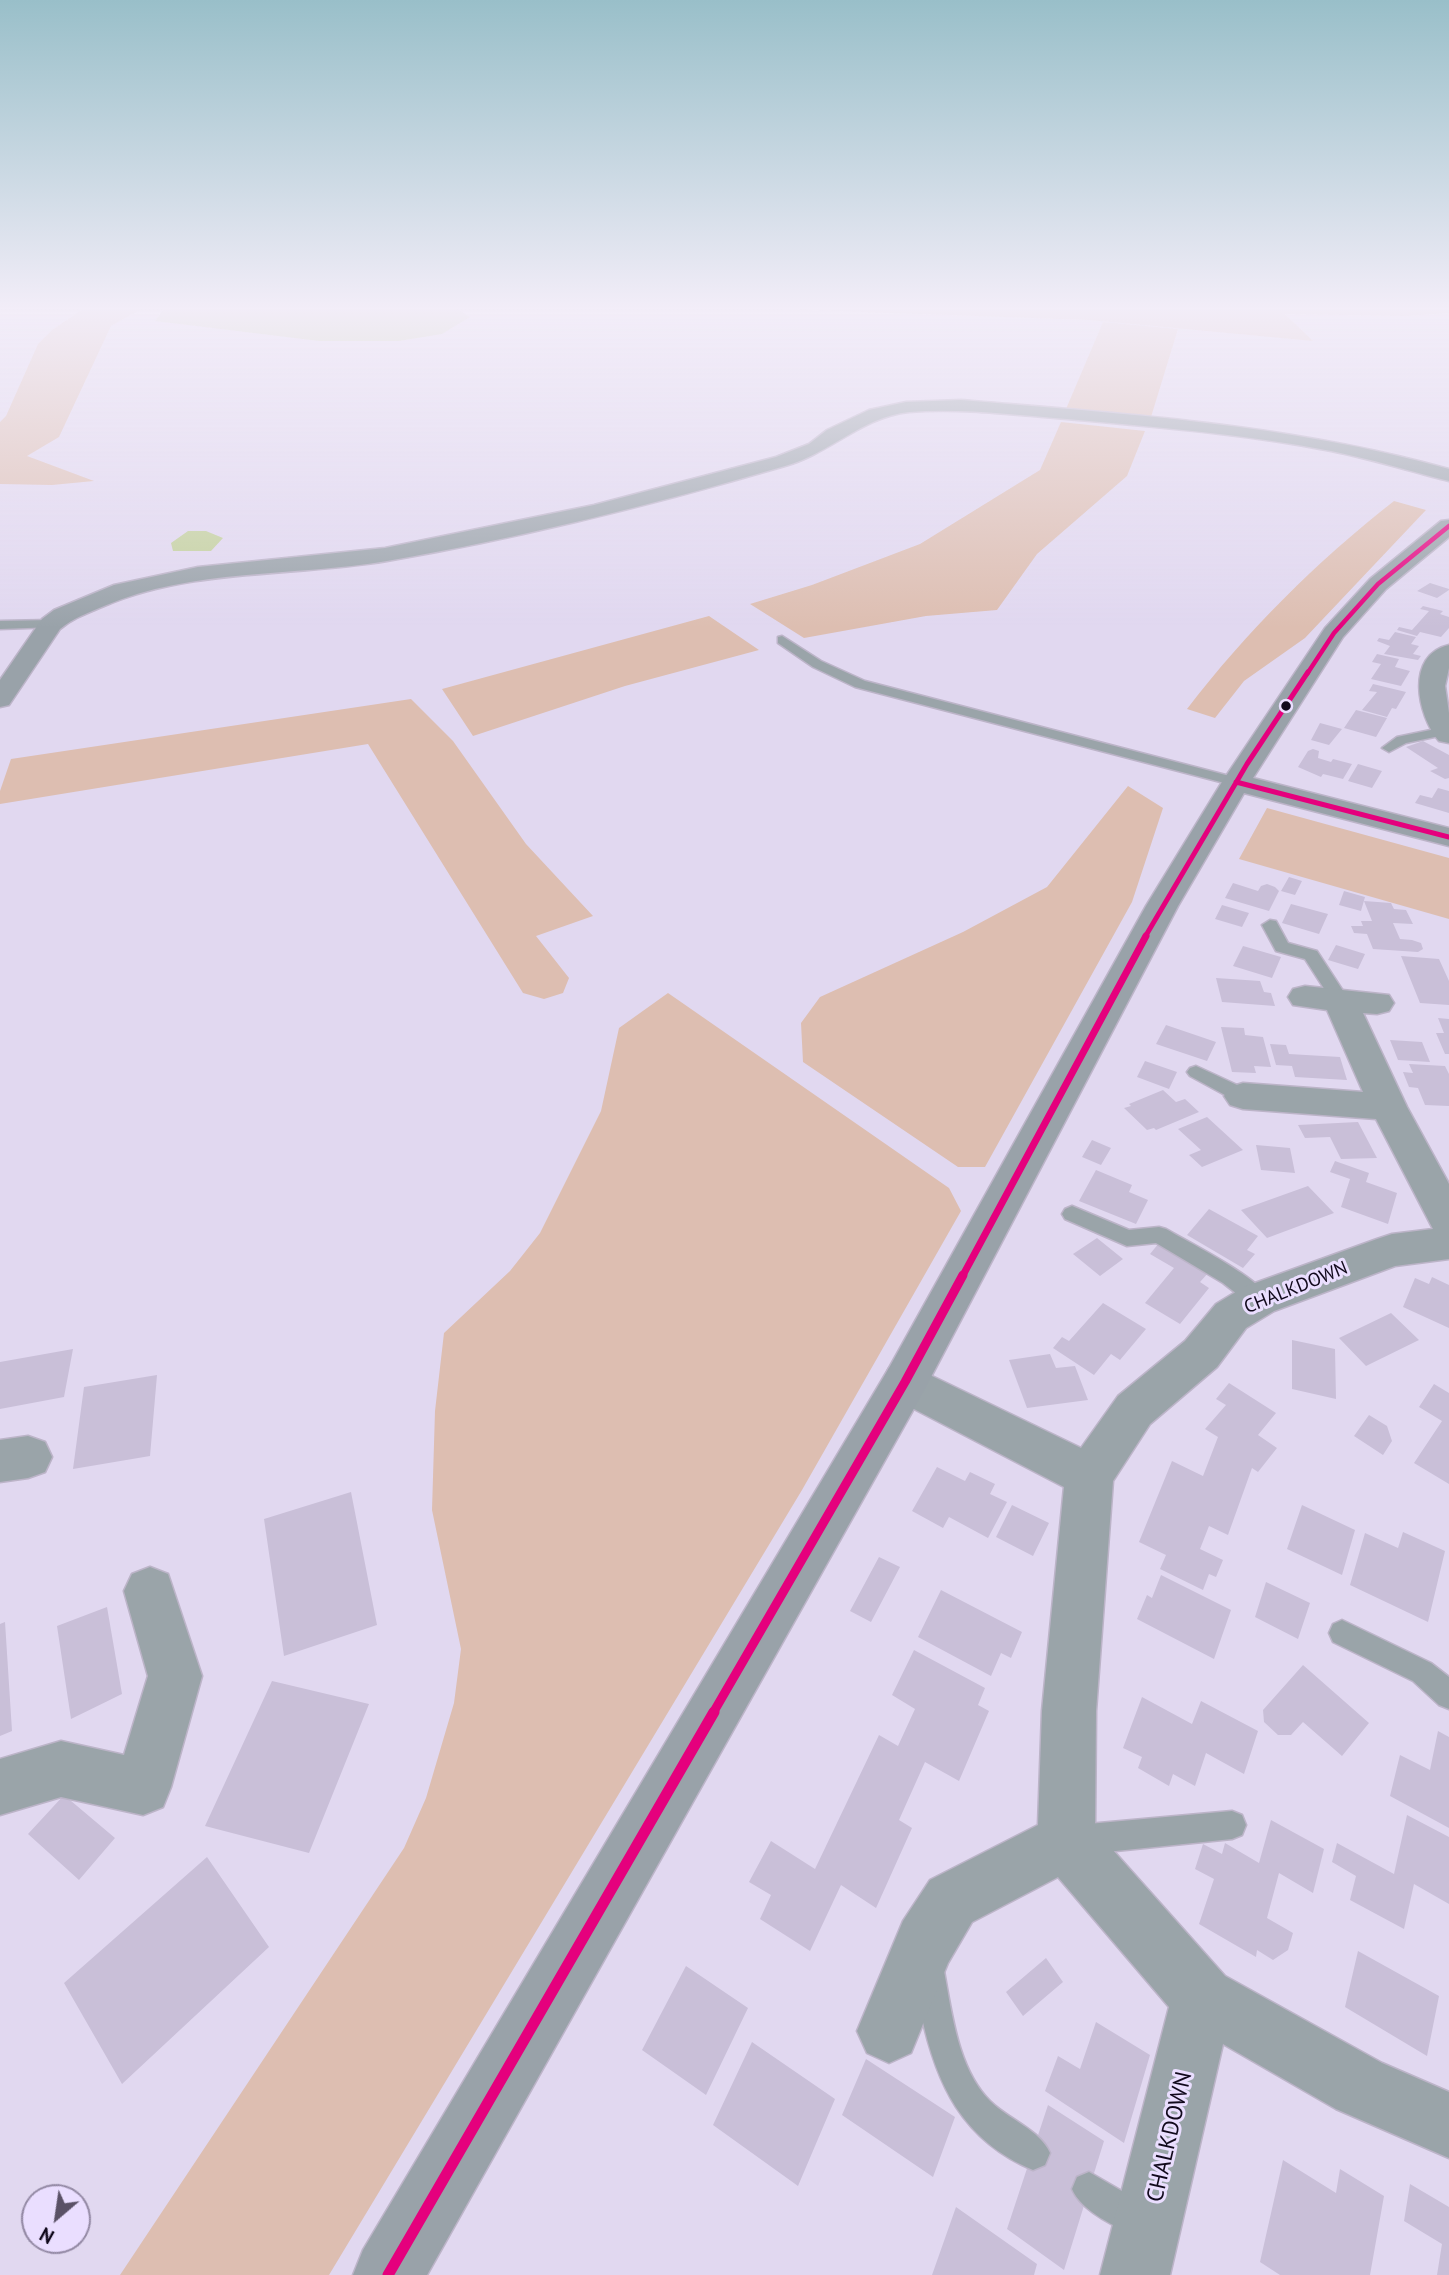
<!DOCTYPE html>
<html>
<head>
<meta charset="utf-8">
<style>
	body { margin:0 }
	#map { position:relative; width:1449px; height:2275px; overflow:hidden; background:#e1d8f0; font-family:"PT Sans",sans-serif }
	canvas { display:block }
	.north { position:absolute; left:21px; top:2184px; width:70px; height:70px; box-sizing:border-box; background:#eadeff; border:2px solid #9389a4; border-radius:50%; rotate:209deg; font-size:19px; font-weight:700; line-height:28px; text-align:center; color:#11091c }
	.north::after { content:''; display:block; margin:auto; width:24px; height:32px; background:#5a5166; clip-path:polygon(50% 0,100% 100%,50% 72%,0 100%) }
</style>
</head>
<body>
<div id="map">
<canvas width="1449" height="2275"></canvas>
<div class="north">N</div>
</div>
<script>
const c = document.querySelector('canvas').getContext('2d');
c.lineJoin = 'round';
function fillPath(path, color) {
  c.fillStyle = color;
  c.fill(path, 'evenodd');
}
function trace(path, color, width, dash) {
  c.strokeStyle = color;
  c.lineWidth = width;
  c.lineCap = dash ? 'butt' : 'round';
  c.setLineDash(dash || []);
  c.stroke(path);
}
function drawText(font, color, halo, rows, align = 'center') {
  c.font = font + ' "PT Sans",sans-serif';
  c.lineWidth = 6;
  c.setLineDash([]);
  c.textBaseline = 'middle';
  c.strokeStyle = halo;
  c.fillStyle = color;
  for (const [text, x, y, turn = 0] of rows) {
    c.save();
    c.translate(x, y);
    c.rotate((+turn || 0) * Math.PI / 180);
    c.textAlign = isNaN(turn) ? turn : align;
    if (halo) c.strokeText(text, 0, 0);
    c.fillText(text, 0, 0);
    c.restore();
  }
}
fillPath(new Path2D(`
	M83,309H141L111,326L59,437L27,456L94,481L52,485L0,484V422L6,416L38,344L52,330Z
	M782,309H1449V313L1405,316L1285,314L1313,341L1089,320Z
	M1103,322L1178,329L1151,417L1066,409Z
	M1061,422L1145,431L1127,476L1037,554L997,610L926,616L804,638L750,604L812,585L920,544L1040,470Z
	M1394,501L1426,510L1305,638L1244,681L1215,718L1187,709C1247,631 1316,562 1394,501Z
	M709,616L759,650L625,686L473,736L442,689Z
	M411,699L453,741L526,844L593,916L536,936L569,978L563,993L544,999L523,993L368,744L0,804V791L11,759Z
	M1128,786L1163,808L1132,902L985,1167H958L803,1062L801,1023L820,997L963,932L1047,887Z
	M1267,808L1449,858V919L1239,859Z
	M668,993L949,1188L961,1211L802,1490L329,2275H120L404,1848L426,1798L454,1703L461,1649L432,1510L435,1411L444,1333L510,1271L540,1233L601,1111L619,1028Z`), '#ddbeb1');
fillPath(new Path2D(`
	M164,309H457L470,317L442,334L399,341H319L155,321Z
	M188,531H206L223,538L211,551H173L171,543Z`), '#c2d09b');
fillPath(new Path2D(`
	M1430,583L1449,589V590L1437,598L1417,591Z
	M1423,606L1443,611L1440,614L1449,617V628L1441,637L1420,632L1417,636L1397,630L1399,627L1412,630L1429,611L1420,609Z
	M1395,632L1416,637L1411,644L1419,646L1413,654L1421,656L1418,660L1384,654L1390,646L1377,641L1379,638L1389,640Z
	M1377,654L1399,659L1395,667L1410,671L1401,686L1371,679L1381,664L1372,662Z
	M1373,684L1406,692L1396,709L1392,708L1387,717L1362,710L1377,692L1369,691Z
	M1356,710L1387,718L1376,737L1344,728Z
	M1320,723L1342,729L1329,745L1311,740Z
	M1423,741L1449,755V778L1445,779L1430,771L1438,768L1406,747Z
	M1313,749L1319,751L1318,758L1331,762L1333,759L1352,764L1343,779L1323,774L1321,777L1298,767L1308,751Z
	M1358,764L1382,771L1372,788L1348,781Z
	M1438,788L1449,791V813L1415,803L1420,795L1432,798Z
	M1289,877L1302,881L1295,895L1281,891Z
	M1233,883L1258,891L1261,886L1267,884L1275,887L1279,891L1269,911L1225,898Z
	M1344,891L1365,897L1361,911L1339,905Z
	M1364,901L1391,903L1394,909L1406,910L1413,924L1393,923L1400,939L1412,940L1421,943L1423,949L1418,952L1373,949L1367,934L1354,933L1351,926H1363L1361,921H1372Z
	M1291,904L1328,914L1319,934L1282,923Z
	M1222,905L1249,913L1242,927L1215,919Z
	M1336,945L1365,954L1358,969L1328,960Z
	M1243,946L1281,957L1272,978L1233,966Z
	M1401,956L1439,959L1449,981V1005L1420,1003Z
	M1216,978L1260,981L1264,992L1271,993L1275,1006L1222,1002Z
	M1438,1018L1449,1019V1054H1445L1436,1033H1444Z
	M1166,1025L1216,1042L1207,1061L1156,1044Z
	M1221,1027L1244,1028L1245,1035L1263,1037L1271,1067L1254,1066L1256,1073L1232,1072Z
	M1390,1040L1422,1042L1430,1062L1398,1060Z
	M1270,1044L1286,1045L1289,1054L1340,1057L1347,1080L1295,1077L1292,1066L1276,1065Z
	M1145,1061L1177,1072L1169,1089L1137,1077Z
	M1409,1064L1445,1066L1449,1074V1106L1425,1105L1418,1088L1409,1087L1403,1072L1413,1073Z
	M1163,1090L1176,1102L1185,1099L1199,1112L1156,1130L1154,1128L1147,1130L1124,1108L1131,1106L1129,1104Z
	M1207,1117L1243,1150L1202,1167L1189,1155L1201,1150L1178,1129Z
	M1358,1122L1377,1158L1341,1159L1330,1137L1305,1138L1298,1125Z
	M1092,1140L1111,1148L1101,1165L1082,1157Z
	M1256,1145L1290,1148L1295,1173L1261,1170Z
	M1335,1161L1369,1173L1366,1182L1397,1193L1388,1224L1341,1207L1350,1179L1330,1172Z
	M1096,1170L1132,1185L1129,1192L1148,1200L1136,1224L1079,1201Z
	M1308,1186L1334,1213L1267,1238L1241,1210Z
	M1209,1209L1258,1236L1247,1250L1255,1254L1243,1268L1187,1235Z
	M1097,1238L1123,1259L1100,1276L1073,1254Z
	M1159,1243L1209,1272L1200,1282L1209,1288L1180,1324L1145,1303L1174,1268L1150,1254Z
	M1432,1277L1449,1285V1328L1403,1307L1415,1278L1429,1284Z
	M1103,1303L1146,1329L1120,1360L1111,1354L1094,1375L1053,1348L1062,1337L1069,1341Z
	M1391,1313L1419,1340L1366,1366L1339,1338Z
	M1292,1340L1335,1349L1336,1399L1292,1389Z
	M73,1349L64,1397L0,1409V1362Z
	M1050,1354L1056,1368L1075,1366L1088,1400L1027,1408L1009,1360Z
	M157,1375L150,1456L73,1469L84,1387Z
	M1229,1383L1276,1413L1258,1435L1277,1448L1258,1472L1252,1468L1228,1535L1209,1526L1200,1549L1223,1560L1216,1577L1209,1574L1203,1590L1160,1569L1166,1555L1139,1542L1172,1461L1203,1476L1218,1437L1205,1429L1226,1405L1216,1399Z
	M1434,1384L1449,1393V1484L1414,1463L1442,1421L1419,1407Z
	M1369,1415L1387,1426L1392,1441L1383,1455L1354,1436Z
	M937,1467L965,1481L970,1472L995,1484L990,1494L1007,1502L988,1538L949,1517L943,1528L912,1511Z
	M351,1492L377,1625L284,1656L264,1519Z
	M1012,1505L1049,1523L1033,1556L996,1537Z
	M1302,1505L1355,1530L1342,1575L1287,1549Z
	M1403,1532L1445,1551L1428,1622L1350,1585L1365,1533L1398,1548Z
	M879,1557L900,1567L871,1622L850,1611Z
	M1161,1575L1231,1610L1214,1659L1137,1619L1147,1595L1152,1598Z
	M1266,1582L1310,1603L1298,1639L1255,1617Z
	M941,1590L1022,1632L1011,1658L1001,1653L991,1676L918,1637Z
	M107,1607L122,1694L71,1719L57,1626Z
	M5,1622L12,1731L0,1736V1624Z
	M914,1650L985,1688L978,1705L989,1711L959,1781L925,1762L899,1820L912,1828L876,1908L841,1885L810,1951L760,1919L771,1895L749,1882L771,1841L815,1869L879,1735L898,1746L915,1709L892,1695Z
	M1303,1665L1369,1723L1342,1756L1303,1722L1291,1735H1278L1264,1722L1263,1710Z
	M272,1681L369,1704L309,1853L205,1826Z
	M1142,1697L1192,1724L1201,1701L1258,1731L1244,1774L1206,1753L1195,1786L1173,1774L1169,1786L1138,1768L1142,1757L1123,1748Z
	M1438,1731L1449,1737V1828L1390,1796L1400,1755L1430,1770Z
	M64,1795L115,1838L79,1880L28,1834Z
	M1407,1815L1449,1837V1904L1414,1884L1404,1929L1350,1900L1356,1876L1332,1862L1337,1843L1394,1874Z
	M1271,1820L1324,1849L1313,1893L1279,1873L1267,1918L1293,1933L1288,1950L1273,1960L1257,1950L1256,1957L1199,1924L1214,1879L1195,1869L1203,1844L1222,1854L1225,1843L1259,1863Z
	M207,1857L269,1947L122,2084L64,1983Z
	M1358,1951L1439,1996L1427,2056L1345,2007Z
	M1046,1958L1063,1982L1023,2016L1006,1992Z
	M686,1966L748,2008L706,2095L642,2050Z
	M1096,2022L1150,2055L1124,2143L1045,2091L1058,2056L1080,2069Z
	M752,2042L835,2099L798,2186L713,2125Z
	M866,2059L955,2117L933,2177L842,2115Z
	M1048,2105L1104,2141L1064,2270L1007,2229Z
	M1283,2160L1336,2193L1340,2169L1384,2196L1370,2275H1280L1260,2262Z
	M1410,2184L1449,2207V2275H1437L1442,2244L1404,2221Z
	M956,2207L1037,2264L1034,2275H932Z`), '#c9bfd8');
const lane = new Path2D(`
	M51,620L55,621V627L0,629V621Z
	M782,636L821,661L865,681L1241,779L1243,782L1236,786L855,687L813,667L778,643V637Z
	M1445,727L1449,728V734L1406,743L1389,752L1382,748L1397,737Z
	M1270,920L1276,921L1288,943L1317,951L1349,1000L1346,1004H1334L1305,959L1276,951L1262,925Z
	M1196,1066L1250,1091L1252,1096L1250,1101H1236L1190,1076L1187,1072L1190,1068Z
	M1072,1206L1129,1230L1159,1227L1166,1229C1190,1243 1258,1277 1270,1299L1267,1305L1259,1308L1251,1305L1223,1283L1156,1243L1127,1246L1065,1219L1062,1214L1065,1209Z
	M1342,1620L1431,1663L1449,1677V1709L1439,1705L1413,1681L1333,1642L1329,1633L1333,1624Z
	M1232,1811L1242,1815L1246,1825L1242,1835L1232,1839L1077,1855L1067,1850L1062,1840L1067,1830L1077,1825Z
	M929,1956L940,1960L944,1971C952,2014 958,2069 990,2101C1008,2119 1040,2130 1050,2153L1045,2165L1033,2170C962,2140 936,2084 921,2013C917,1996 911,1977 918,1960Z
	M1089,2172L1151,2208L1156,2220L1151,2232L1139,2237C1117,2228 1081,2211 1072,2189L1077,2177Z`);
const street = new Path2D(`
	M1449,645V668L1445,686L1449,713V743L1439,741C1417,715 1405,655 1449,645Z
	M1305,986L1389,995L1394,1003L1389,1011L1377,1014L1363,1013L1407,1107L1449,1184V1259L1395,1266L1274,1311L1246,1328L1217,1367L1150,1424L1113,1481L1096,1711L1095,1830L1225,1976L1382,2063L1449,2092V2158L1336,2109L1223,2044L1170,2275H1100L1169,2007L1058,1877L972,1922L948,1963L911,2053L889,2063L867,2053L857,2031L903,1921L930,1880L1038,1825L1042,1711L1064,1487L889,1396L882,1382L889,1368L905,1363L1081,1448L1118,1396L1185,1341L1216,1304L1244,1287L1377,1239L1392,1234L1433,1229L1376,1119L1243,1109L1230,1105L1224,1096L1230,1087L1243,1083L1363,1092L1327,1010L1293,1005L1288,997L1293,989Z
	M28,1436L45,1442L52,1457L45,1472L28,1478L0,1482V1440Z
	M150,1567L168,1574L202,1676L171,1787L163,1807L143,1815L61,1797L0,1815V1759L61,1741L124,1755L148,1676L124,1591L132,1574Z`);
const secondary = new Path2D(`
	M961,400C1126,414 1289,424 1449,469V481C1409,471 1371,459 1331,451C1244,434 1155,427 1067,419C1014,415 962,408 909,412C862,417 829,454 785,466C655,504 521,538 387,561C293,577 193,568 104,606C88,613 73,618 60,629L9,705L0,707V680L42,619L54,610L114,585L198,567L385,548L594,505L776,457L809,444L827,430L869,410L906,402Z
	M1449,520V537L1386,589L1343,637L1253,778L1449,828V846L1244,793L1178,906L921,1396L427,2275H353L363,2250L889,1368L1146,906L1222,782L1325,628L1370,579L1441,521Z`);
trace(lane, '#bcb4c8', 3);
trace(street, '#bcb4c8', 3);
trace(secondary, '#bcb4c8', 3);
fillPath(lane, '#9aa4a9');
fillPath(street, '#9aa4a9');
fillPath(secondary, '#99a2a9');
trace(new Path2D(`
	M1307,674L1334,633L1378,584L1449,526`), '#e5007d', 4.5);
trace(new Path2D(`
	M1236,782L1449,837
	M1145,937L1247,764L1308,672`), '#e5007d', 5);
trace(new Path2D(`
	M962,1277L1146,936`), '#e5007d', 7);
trace(new Path2D(`
	M713,1713L905,1382L963,1275`), '#e5007d', 9);
trace(new Path2D(`
	M388,2275L714,1712`), '#e5007d', 11);
const sky = c.createLinearGradient(0, 0, 0, 628);
sky.addColorStop(0, '#99bfc9');
sky.addColorStop(0.49, '#f2edf8');
sky.addColorStop(1, '#f2edf800');
c.fillStyle = sky;
c.fillRect(0, 0, 1449, 628);
for (const [x, y, r, color] of [
	[1286,706,6,"#11091c"]
]) {
  const dot = new Path2D();
  dot.arc(x, y, r, 0, 2 * Math.PI);
  c.fillStyle = color;
  c.fill(dot);
  trace(dot, '#eadeff', 2.5);
}
drawText('19px', '#11091c', '#eadeff', [
	["CHALKDOWN",1296,1288,-22]
]);
drawText('23px', '#11091c', '#eadeff', [
	["CHALKDOWN",1170,2137,-77]
]);
</script>
</body>
</html>
